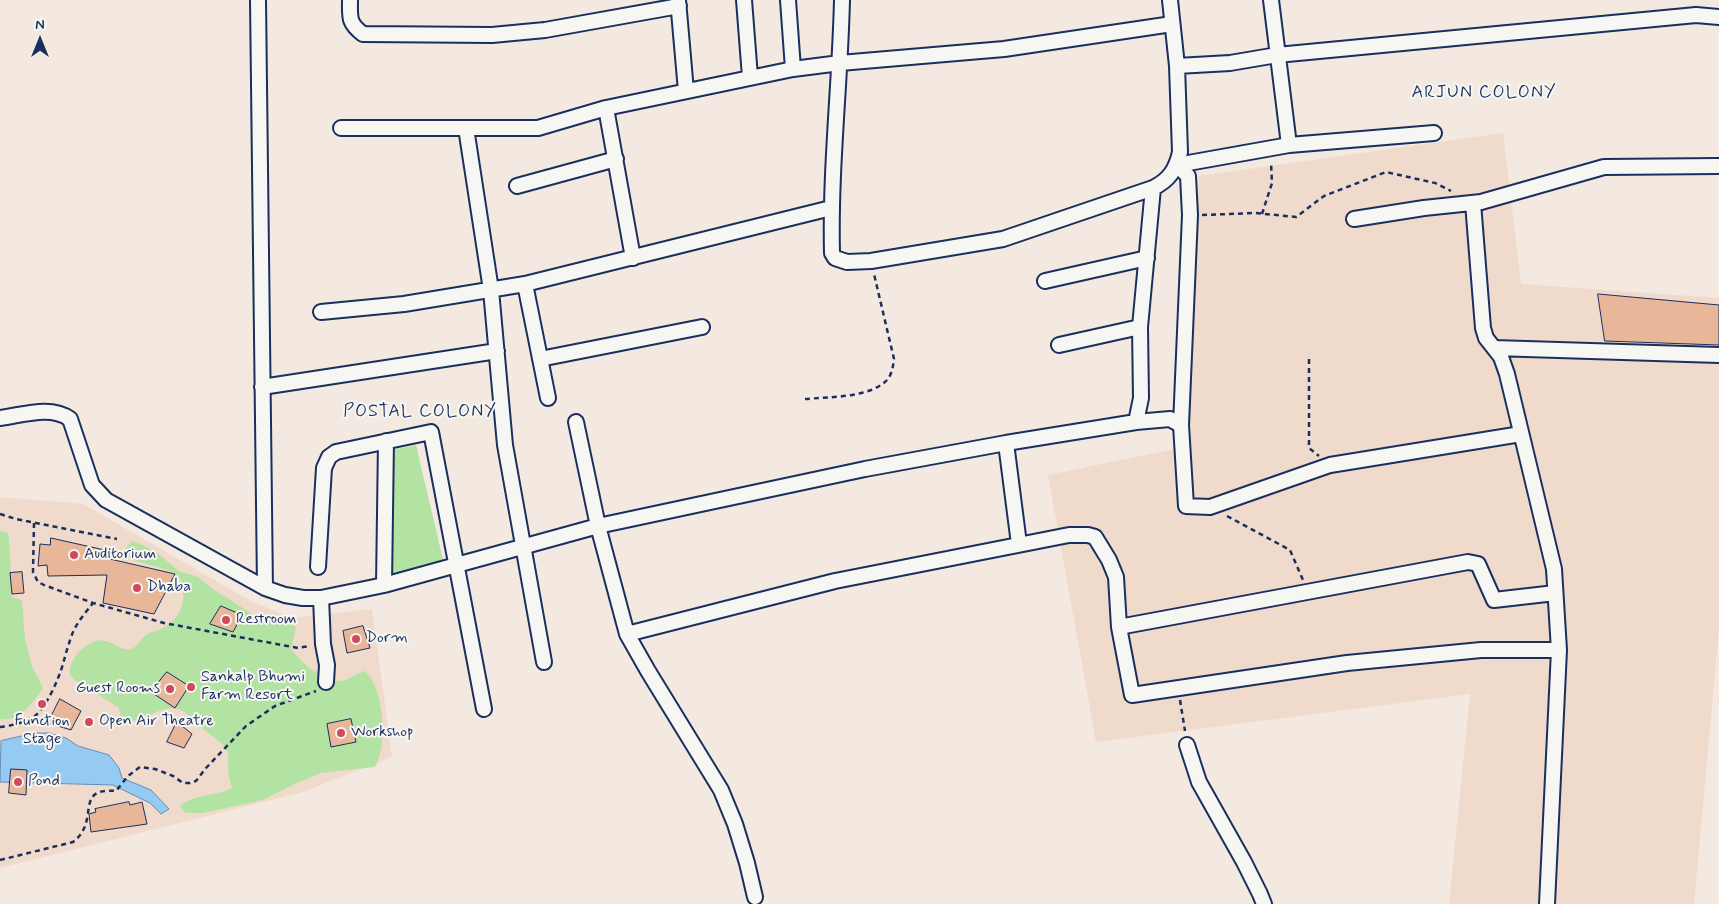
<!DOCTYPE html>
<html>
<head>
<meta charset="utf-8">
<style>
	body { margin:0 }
	#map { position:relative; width:1719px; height:904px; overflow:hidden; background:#f3e9e0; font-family:Mynerve,sans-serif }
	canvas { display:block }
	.north { position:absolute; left:15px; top:15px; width:50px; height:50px; -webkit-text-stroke:4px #f6f6f2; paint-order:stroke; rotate:0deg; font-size:14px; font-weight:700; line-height:20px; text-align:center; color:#1b2f5e }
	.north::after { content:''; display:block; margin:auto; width:18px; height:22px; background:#1b2f5e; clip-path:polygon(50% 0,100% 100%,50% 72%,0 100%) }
</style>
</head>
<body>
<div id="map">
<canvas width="1719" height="904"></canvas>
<div class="north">N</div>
</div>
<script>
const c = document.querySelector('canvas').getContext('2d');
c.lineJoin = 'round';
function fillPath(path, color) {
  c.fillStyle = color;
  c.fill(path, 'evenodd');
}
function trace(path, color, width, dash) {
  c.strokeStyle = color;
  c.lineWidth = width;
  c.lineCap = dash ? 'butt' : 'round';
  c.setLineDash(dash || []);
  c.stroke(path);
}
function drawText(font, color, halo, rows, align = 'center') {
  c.font = font + ' Mynerve,sans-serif';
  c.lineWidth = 4;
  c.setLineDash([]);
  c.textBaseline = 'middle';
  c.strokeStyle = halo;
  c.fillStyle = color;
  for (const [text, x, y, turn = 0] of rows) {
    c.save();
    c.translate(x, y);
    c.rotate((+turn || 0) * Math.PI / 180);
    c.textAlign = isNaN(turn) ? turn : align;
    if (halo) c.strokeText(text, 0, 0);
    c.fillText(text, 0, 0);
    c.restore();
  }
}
fillPath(new Path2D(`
	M1503,133L1521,284L1719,298V629L1694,904H1449L1470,694L1096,742L1048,475L1185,447L1199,176Z
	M0,497L83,504L251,601L292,618L372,609L392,757L303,792L0,868Z`), '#f0dacb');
fillPath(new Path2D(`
	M416,445L444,564L389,577L392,450Z
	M0,531L7,532L9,538L12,597L22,600L25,639L32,666L43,688C32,703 21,722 0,719Z
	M132,541L141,544L157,553L179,571L198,577L213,589L254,615L274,617L296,627L291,649C301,662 322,681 339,681C349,681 356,673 365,671C384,688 388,745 375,767L321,773L297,783L263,800L203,813H185L180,806C196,793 215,797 232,788C231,782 228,776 228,769C228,764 229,758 228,754C224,741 212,737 203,729C193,720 184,706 168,709C154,711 142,720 127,722L121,716L118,707L73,679L69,672C71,660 79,649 91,643C109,634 115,651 130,649C139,648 140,638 147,634C151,632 157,631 161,629C176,621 185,609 183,592C182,585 182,580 177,575C168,568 140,564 127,557L126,548Z`), '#b2e3a3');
const water = new Path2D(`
	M35,733H49L66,738L78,746L109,755L119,768L122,778L151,790L169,809L161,814L150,803L113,785L0,782L1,741Z`);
fillPath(water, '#95cbf3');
trace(water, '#648db7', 1);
const building = new Path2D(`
	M1598,294L1719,305V345L1605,341Z
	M51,538L109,551L110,559L175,574L154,614L103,603L107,575L48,576L47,565L38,566L40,544L50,545Z
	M22,572L24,593L12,594L10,573Z
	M221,606L242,615L233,632L210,624Z
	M363,626L370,648L347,653L343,631Z
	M167,672L189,686L175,708L151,692Z
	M60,699L81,711L71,730L48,723Z
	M351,719L356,742L331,747L327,724Z
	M177,722L192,734L184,748L167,742Z
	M11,769L27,770L26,795L9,793Z
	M129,802L130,805L142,802L147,824L91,832L89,814L96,812L95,809Z`);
fillPath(building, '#e8b699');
trace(building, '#1b2f5e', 1);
const minor = new Path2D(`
	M258,0L265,588
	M350,0C350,17 348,23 363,34L492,35L545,30L679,6
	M678,0L686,91
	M744,0L750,77
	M788,0L793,69
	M842,0C840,85 830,169 832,253L835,258L847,262L871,261L1003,239L1153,188
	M1271,0L1289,145
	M1177,66L1230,63L1277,55L1696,15L1719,17
	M606,108L633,258
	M341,128H538L606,108L793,69L840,63L1004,49L1172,24
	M466,128L491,290L505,445L544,662
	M1177,165L1188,176L1190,215L1181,425
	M1177,165L1289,145L1434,133
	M517,186L616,159
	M1473,203L1483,328L1486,338L1501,357L1507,374L1554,569L1559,650L1547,904
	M1354,219L1424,208L1481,202L1604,167L1719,166
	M1045,281L1147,258
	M525,284L548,398
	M321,312L404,304L525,284L831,208
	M1059,345L1140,327
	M1494,348L1719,355
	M540,359L702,327
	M262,387L497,351
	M0,418C23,415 51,405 70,419L92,485L106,500L265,588L285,595L303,598H321L384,585L598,526L865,469L1006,443L1136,422L1141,398L1140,327L1153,188C1169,180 1176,170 1180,152L1177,66L1170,0
	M576,422L598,526L627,634L648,671L721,790L735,824L747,863L755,897
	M1136,422L1170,419L1181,425L1186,506L1210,507L1330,465L1521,434
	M1006,443L1019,544
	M318,567L324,468L329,457L336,452L431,432L484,709
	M384,585L386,441
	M321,598L323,644L327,665L326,682
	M1119,627L1132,695L1347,663L1481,650H1559
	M627,634L835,581L1069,535H1088L1095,537L1109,560L1116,577L1119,627L1468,562L1478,564L1494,600L1555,593
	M1187,745L1199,782L1244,862L1260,894L1264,904`);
trace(minor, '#1b2f5e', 18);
trace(new Path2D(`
	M1262,214L1272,183L1271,162
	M1202,215L1255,213L1296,217L1324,196L1386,172L1435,183L1451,191
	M1309,359V448L1319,456
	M805,399C828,397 870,398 887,380C892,374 893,367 894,359L874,274
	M0,514L16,519L117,539
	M1227,516L1290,550L1303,580
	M34,523L33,572L38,582L44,585L93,603L164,623L298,648L309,646
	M1180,700L1185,731
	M0,727C11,726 27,722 36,715C47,706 59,678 63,664C66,653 69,642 73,632C78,621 86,612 93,603
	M0,860L73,842C101,821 73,787 116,791L128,776L140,767L155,769L173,776L183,783H190L196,781L206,768L246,726L275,706L316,691`), '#1b2f5e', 2.5, [5, 4]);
trace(minor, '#f6f6f2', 14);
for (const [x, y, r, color] of [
	[74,555,5,"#d1495b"],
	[137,588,5,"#d1495b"],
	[226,620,5,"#d1495b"],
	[356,639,5,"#d1495b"],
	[191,687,5,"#d1495b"],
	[170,689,5,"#d1495b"],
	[42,704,5,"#d1495b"],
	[89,722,5,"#d1495b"],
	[341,733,5,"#d1495b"],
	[18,782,5,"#d1495b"]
]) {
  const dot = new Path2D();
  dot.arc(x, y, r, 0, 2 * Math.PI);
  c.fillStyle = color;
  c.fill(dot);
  trace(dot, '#f6f6f2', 2);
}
drawText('16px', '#1b2f5e', '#f6f6f2', [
	["Auditorium",84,555],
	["Dhaba",147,588],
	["Restroom",236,620],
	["Dorm",366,639],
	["Sankalp Bhumi",201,678],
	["Farm Resort",201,696],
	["Guest Rooms",160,689,"right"],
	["Function",42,722,"center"],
	["Stage",42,740,"center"],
	["Open Air Theatre",99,722],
	["Workshop",351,733],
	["Pond",28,782]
], 'left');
c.letterSpacing = '1px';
drawText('18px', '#1b2f5e', '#f6f6f2', [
	["ARJUN COLONY",1484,93],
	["POSTAL COLONY",420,412]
]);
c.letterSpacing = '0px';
</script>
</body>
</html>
